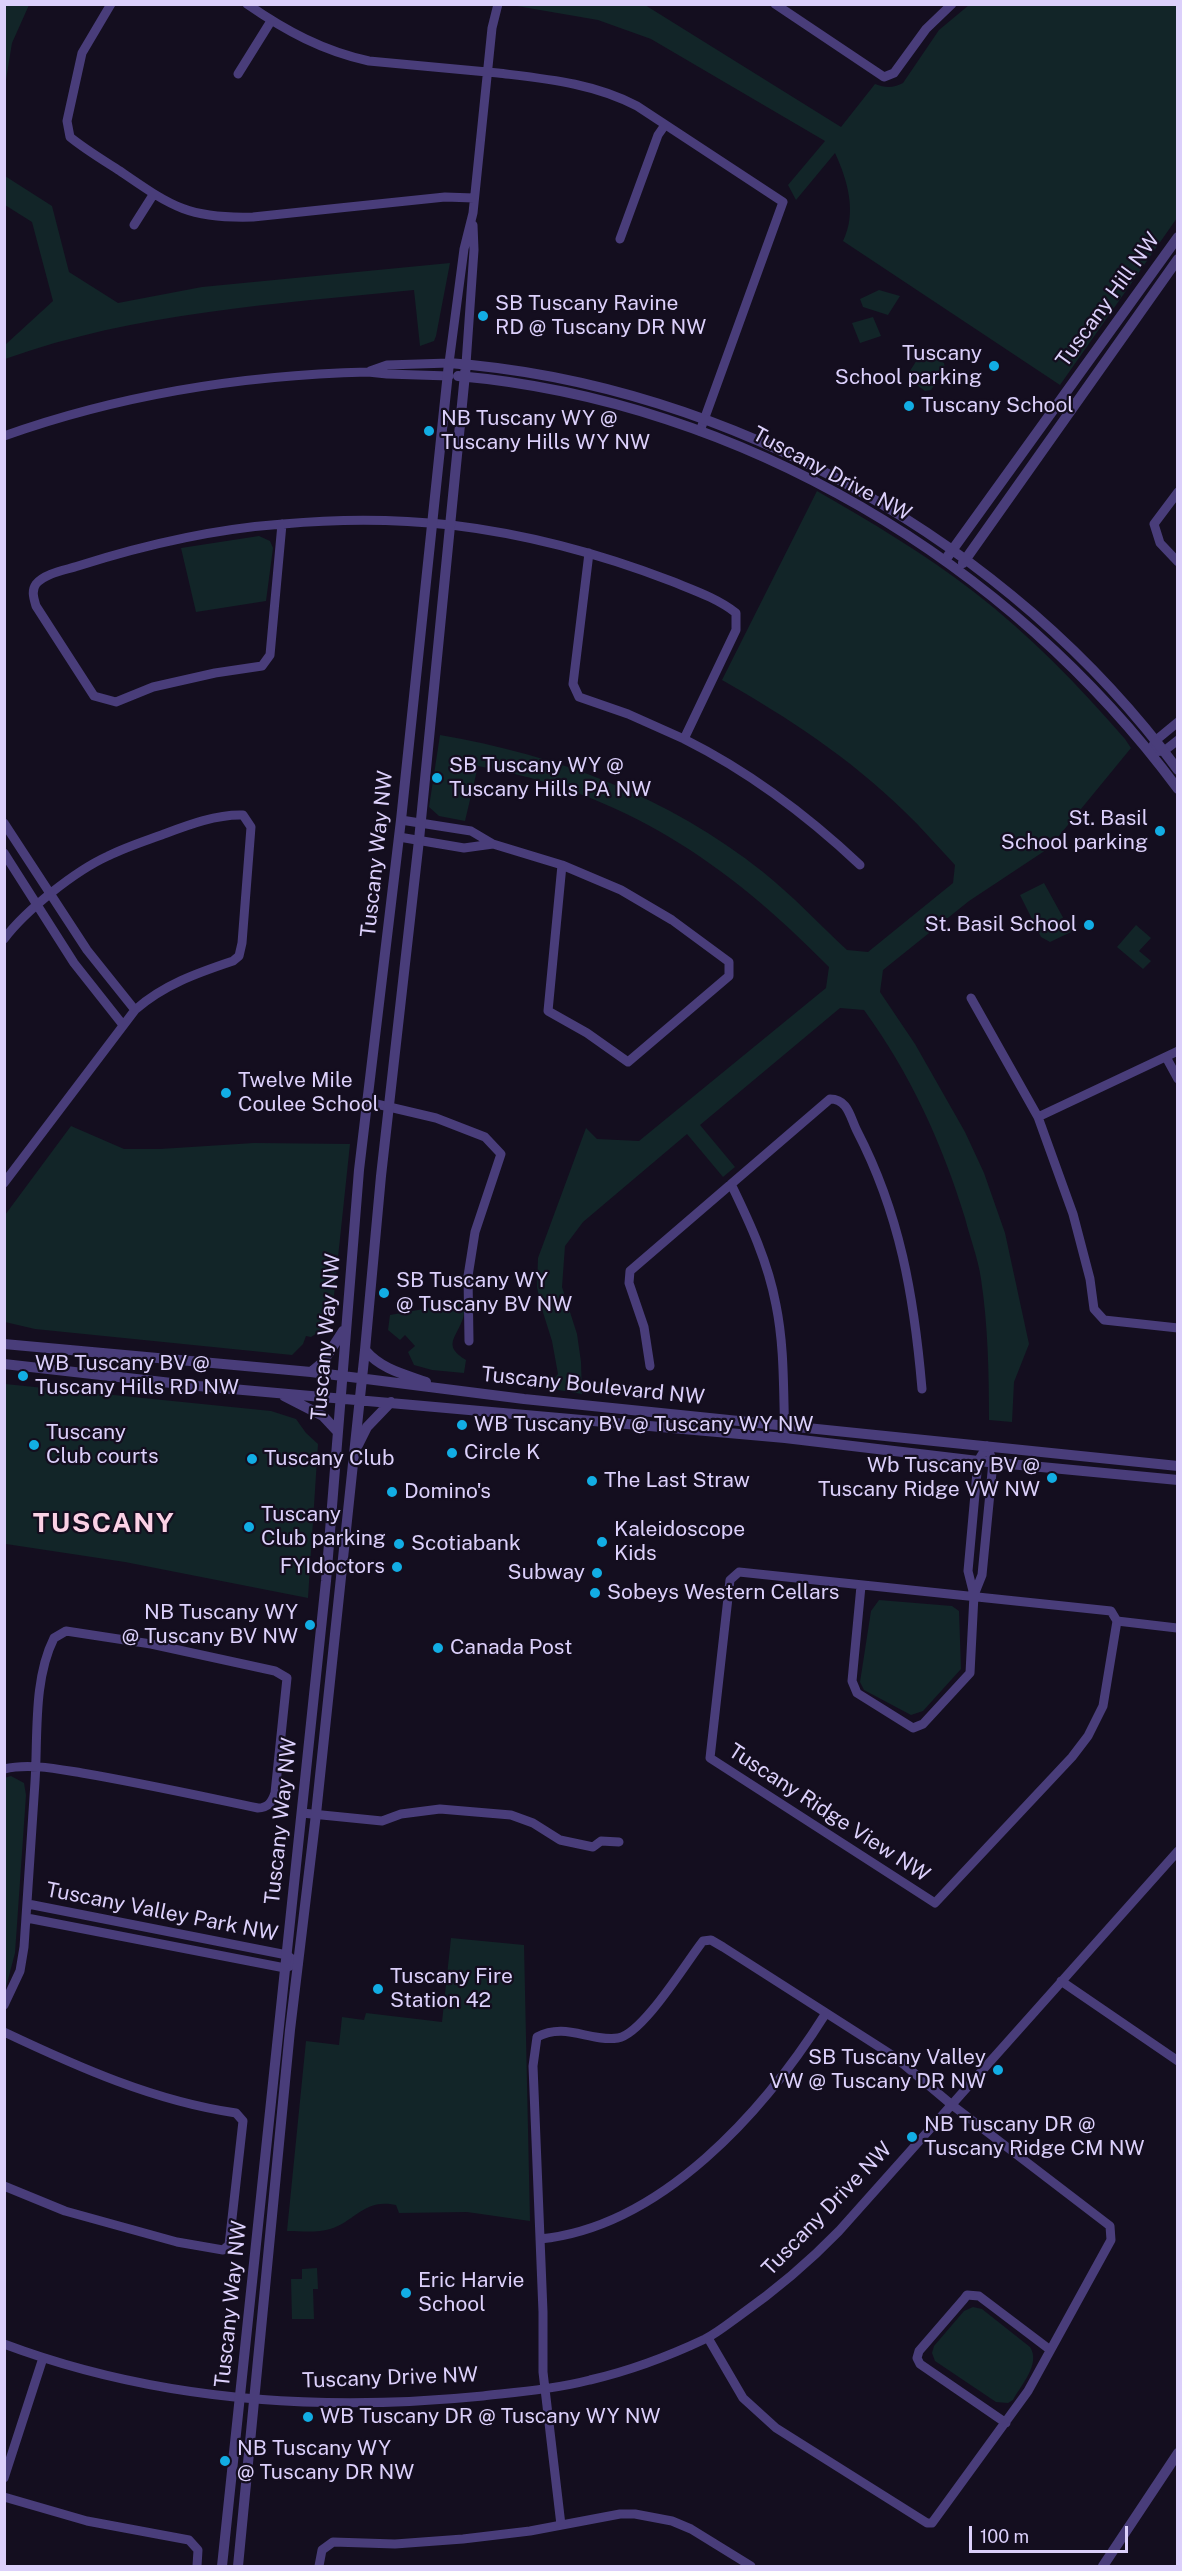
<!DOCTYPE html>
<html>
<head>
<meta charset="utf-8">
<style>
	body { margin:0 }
	#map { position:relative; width:1182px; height:2571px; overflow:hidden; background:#140e1f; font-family:"Public Sans",sans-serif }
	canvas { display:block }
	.frame { position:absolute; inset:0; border:6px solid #dcd0fb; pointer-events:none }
	.scale { position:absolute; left:969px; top:2526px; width:159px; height:27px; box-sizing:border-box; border:3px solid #dcd0fb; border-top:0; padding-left:8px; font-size:18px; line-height:21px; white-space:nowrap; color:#dcd0fb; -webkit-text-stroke:4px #140e1f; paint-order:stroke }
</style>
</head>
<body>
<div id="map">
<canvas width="1182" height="2571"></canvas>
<div class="frame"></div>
<div class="scale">100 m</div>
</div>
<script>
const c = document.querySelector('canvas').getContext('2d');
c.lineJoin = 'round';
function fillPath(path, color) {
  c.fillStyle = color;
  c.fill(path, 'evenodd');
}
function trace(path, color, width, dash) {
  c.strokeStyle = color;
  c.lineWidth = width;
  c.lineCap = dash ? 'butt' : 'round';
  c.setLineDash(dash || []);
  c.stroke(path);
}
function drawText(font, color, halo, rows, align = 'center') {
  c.font = font + ' "Public Sans",sans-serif';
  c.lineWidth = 4.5;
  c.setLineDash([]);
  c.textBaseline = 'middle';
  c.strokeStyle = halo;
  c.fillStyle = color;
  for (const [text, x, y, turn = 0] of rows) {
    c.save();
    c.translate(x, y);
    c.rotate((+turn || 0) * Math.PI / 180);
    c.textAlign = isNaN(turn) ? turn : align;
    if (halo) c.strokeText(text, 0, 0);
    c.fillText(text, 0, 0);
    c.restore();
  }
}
fillPath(new Path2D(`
	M5,4L29,5L12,43L5,86Z
	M511,5H645L841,127L875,84C886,88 893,88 903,83L939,30L969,5H1177V218L1060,385L843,241C857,213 848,181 835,153L796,200L788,185L825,141L651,39L598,20Z
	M5,176L52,206L69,272L118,303L202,287L450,263L436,336L434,341L420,346L414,290C277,304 136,312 5,359V345L53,301L32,222L5,205Z
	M879,290L900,296L888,315L863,307L860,299Z
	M873,317L881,336L860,343L852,323Z
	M927,351L944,363L945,369L931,390L925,391L910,380L908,374L922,352Z
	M817,491C871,522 925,554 974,592C1030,635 1079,686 1125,739L1131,748L1049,848L969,901L883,970L880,992L915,1044L965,1132L984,1173L1005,1233L1029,1344L1014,1382L1012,1422L989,1420C989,1373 988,1325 981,1279C978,1258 970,1238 965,1218C942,1143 910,1073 864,1010L840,1008L700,1125L735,1167L723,1177L687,1134L583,1222L565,1246L562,1287L577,1334L581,1362L582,1394L547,1388L558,1374L552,1341L541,1306L537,1287L538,1258L586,1128L597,1139L639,1141L826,988L829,967C726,862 624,793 478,766L465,821L439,816L429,807L440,735C557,755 669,797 763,872C793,896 819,924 847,950L868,952L953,883L955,865C938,847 922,828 904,811C850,758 787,717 722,680Z
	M259,536L270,541L273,548L266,601L196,612L181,548Z
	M1044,883L1071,932L1050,942L1041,937L1020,895Z
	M1136,925L1151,938L1139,951L1151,961L1143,969L1117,947Z
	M71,1126L124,1149H160L254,1143L350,1144L332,1314L328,1326L311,1337L306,1336L303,1344L292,1355L35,1329L5,1322V1215Z
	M463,1302C464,1308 465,1315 462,1321C455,1339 443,1346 466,1360L464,1373L432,1370L414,1365L408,1352L415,1346L405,1335L400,1340L388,1330L390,1315Z
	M5,1384L271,1411L296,1419L306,1433L318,1444L308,1598L125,1562L6,1544Z
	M879,1600L952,1606L959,1611L961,1669L923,1711L911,1715L864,1690L860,1682L871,1611Z
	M11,1776L24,1783L26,1795L15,1953L5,1991L4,1778Z
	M451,1938L524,1945L530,2221L467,2212L399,2213L396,2205C364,2198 356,2221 330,2229C317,2233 301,2231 287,2231L306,2041L339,2045L342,2017L364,2020L366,2013L442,2022Z
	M317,2268L318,2289H313L314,2319H292L291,2279H302V2269Z
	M973,2307L982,2309L1030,2347C1041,2364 1021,2385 1013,2400L1008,2403L996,2402L935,2361L932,2353L934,2346L964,2311Z`), '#122528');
trace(new Path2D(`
	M111,4L82,53L67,121L70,137C86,150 103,160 120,171C171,206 188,219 253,217L445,197L474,198
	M247,4C286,31 323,51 369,61C412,65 455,69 498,73C547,79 593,83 637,106L783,202L700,431
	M775,4L884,77L894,73L926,29L952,4
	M238,74L271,21
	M134,225L153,195
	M620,239L658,135L665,125
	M466,364L474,250L473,225
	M370,371L387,365L449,363L464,249L473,213L492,28L498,4
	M4,436C122,394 244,375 368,372L387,374L449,376
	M1178,492L1154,524L1160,543L1178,562
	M282,524L270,655L262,666L215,673L153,687L116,702L94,696L36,606C34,599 31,591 36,584C45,573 66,570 78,566C144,545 213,529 283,524C337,519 397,519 451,525C526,534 601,554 671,581C693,590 717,598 736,613V630L684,739L628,714L579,697L573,684L589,553
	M1178,722L1155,741L1150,752L1164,751L1178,740
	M684,739C748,771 808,816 860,865
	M401,820L471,831L493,844L562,865L621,890L672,920L729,962V976L628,1062L587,1033L548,1011L562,865
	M4,823L87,950L135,1010
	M399,837L464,848L493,844
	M4,853L74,963L123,1025
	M4,939C26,910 75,871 108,856C126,847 145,841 164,834C188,825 217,814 243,815L251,827L242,943L239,956L233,961C197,973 163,985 135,1010L4,1183
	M971,998L1038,1117
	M1178,1051L1038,1117L1073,1214L1090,1279L1094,1309L1104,1320L1178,1328
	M1166,1057L1178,1079
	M368,1102L436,1118L485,1137L501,1154L475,1232L468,1276L469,1341
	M731,1184C750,1223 768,1262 776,1305C785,1349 783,1394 785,1438
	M650,1366L644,1327L629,1283L630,1271L830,1099C848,1099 850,1117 857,1131C900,1214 914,1296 922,1389
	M739,1572L1111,1611L1117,1621L1103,1706L1088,1736L1072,1757L935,1903L710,1758L730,1580Z
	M861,1586L852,1681L857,1693L913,1728L923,1724L970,1673L974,1595L968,1571L978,1461L987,1446
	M974,1595L982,1575L993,1462L987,1446
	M1117,1621L1177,1628
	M4,1769C29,1763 57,1769 82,1773C141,1783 200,1796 258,1808C268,1808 272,1802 275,1793L287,1678L275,1671L151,1644L66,1631L54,1638C33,1680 38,1736 35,1782L24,1947L20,1971L4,2005
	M302,1813L382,1821L401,1814L440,1809L511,1815L533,1823L560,1840L593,1847L601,1841L619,1842
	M28,1904L287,1955L298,1964
	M27,1918L285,1968L290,1966
	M1061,1981L1178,2061
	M4,2032C78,2067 154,2101 236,2113L243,2121L229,2245L223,2250L177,2242L65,2211L4,2186
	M540,2239C662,2227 765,2110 826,2013
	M4,2344C156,2401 322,2412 483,2396C518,2392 555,2389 590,2380C629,2371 669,2356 705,2339C717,2333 728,2324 739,2316C776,2290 808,2263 839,2231L1178,1851
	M1006,2423L920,2364L917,2358L919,2351L964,2299L967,2295L979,2296L1049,2349
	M4,2478L43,2358
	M4,2497L87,2521L189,2540L198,2550L197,2566
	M561,2525L543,2372V2312L533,2066L537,2037C566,2022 589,2042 618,2038C643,2034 687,1961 703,1941L711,1940L723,1947L895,2057L952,2105L1110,2226L1111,2240L1028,2391L932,2523H927L776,2428L743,2398L708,2338
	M319,2566L322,2550L333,2542L395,2544L463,2539L530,2531L620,2514H635L672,2521L691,2529L751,2566`), '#493d7a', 9);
trace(new Path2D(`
	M458,376C741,401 1010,562 1178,789
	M948,556L1178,237
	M963,563L1178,259
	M4,1344L311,1372L524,1399L1178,1466
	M365,1350C381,1369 403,1374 426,1382
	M4,1364L198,1386L785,1438L978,1461L1178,1480
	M311,1372L323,1362L343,1331
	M284,1396L323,1416L337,1431
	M358,1445L367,1427L391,1402
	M222,2566L326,1581L359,1170L401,820L449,363C730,384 1011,543 1178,770
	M238,2566L290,2030L316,1814L365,1350L381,1176L419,840L466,364
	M1103,2566L1178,2453`), '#493d7a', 10);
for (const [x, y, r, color] of [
	[483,316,6,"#12ade4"],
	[994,366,6,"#12ade4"],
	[909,406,6,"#12ade4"],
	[429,431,6,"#12ade4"],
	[437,778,6,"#12ade4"],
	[1160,831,6,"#12ade4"],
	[1089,925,6,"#12ade4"],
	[226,1093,6,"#12ade4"],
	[384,1293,6,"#12ade4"],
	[23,1376,6,"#12ade4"],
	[462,1425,6,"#12ade4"],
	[34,1445,6,"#12ade4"],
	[452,1453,6,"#12ade4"],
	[252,1459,6,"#12ade4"],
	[1052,1478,6,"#12ade4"],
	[592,1481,6,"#12ade4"],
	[392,1492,6,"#12ade4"],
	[249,1527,6,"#12ade4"],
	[602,1542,6,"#12ade4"],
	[399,1544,6,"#12ade4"],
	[397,1567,6,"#12ade4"],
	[597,1573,6,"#12ade4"],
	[595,1593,6,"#12ade4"],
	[310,1625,6,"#12ade4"],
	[438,1648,6,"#12ade4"],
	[378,1989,6,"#12ade4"],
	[998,2070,6,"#12ade4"],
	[912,2137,6,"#12ade4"],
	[406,2293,6,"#12ade4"],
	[308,2417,6,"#12ade4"],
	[225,2461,6,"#12ade4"]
]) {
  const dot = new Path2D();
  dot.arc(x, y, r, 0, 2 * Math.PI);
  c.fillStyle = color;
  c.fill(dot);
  trace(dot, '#140e1f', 2);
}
drawText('21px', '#dcd0fb', '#140e1f', [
	["Tuscany Hill NW",1108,300,-54],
	["Tuscany Drive NW",832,474,28],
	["Tuscany Way NW",377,854,-84],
	["Tuscany Way NW",326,1337,-85],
	["Tuscany Boulevard NW",593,1386,6],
	["Tuscany Ridge View NW",829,1813,33],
	["Tuscany Way NW",281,1821,-84],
	["Tuscany Valley Park NW",162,1912,11],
	["Tuscany Drive NW",827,2209,-46],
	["Tuscany Way NW",231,2304,-84],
	["Tuscany Drive NW",390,2378,-2]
]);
drawText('21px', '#dcd0fb', '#140e1f', [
	["SB Tuscany Ravine",495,304],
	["RD @ Tuscany DR NW",495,328],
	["Tuscany",982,354,"right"],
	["School parking",982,378,"right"],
	["Tuscany School",921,406],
	["NB Tuscany WY @",441,419],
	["Tuscany Hills WY NW",441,443],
	["SB Tuscany WY @",449,766],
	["Tuscany Hills PA NW",449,790],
	["St. Basil",1148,819,"right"],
	["School parking",1148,843,"right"],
	["St. Basil School",1077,925,"right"],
	["Twelve Mile",238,1081],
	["Coulee School",238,1105],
	["SB Tuscany WY",396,1281],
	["@ Tuscany BV NW",396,1305],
	["WB Tuscany BV @",35,1364],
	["Tuscany Hills RD NW",35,1388],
	["WB Tuscany BV @ Tuscany WY NW",474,1425],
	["Tuscany",46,1433],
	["Club courts",46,1457],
	["Circle K",464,1453],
	["Tuscany Club",264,1459],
	["Wb Tuscany BV @",1040,1466,"right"],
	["Tuscany Ridge VW NW",1040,1490,"right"],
	["The Last Straw",604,1481],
	["Domino's",404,1492],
	["Tuscany",261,1515],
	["Club parking",261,1539],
	["Kaleidoscope",614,1530],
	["Kids",614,1554],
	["Scotiabank",411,1544],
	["FYIdoctors",385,1567,"right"],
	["Subway",585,1573,"right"],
	["Sobeys Western Cellars",607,1593],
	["NB Tuscany WY",298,1613,"right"],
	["@ Tuscany BV NW",298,1637,"right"],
	["Canada Post",450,1648],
	["Tuscany Fire",390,1977],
	["Station 42",390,2001],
	["SB Tuscany Valley",986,2058,"right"],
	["VW @ Tuscany DR NW",986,2082,"right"],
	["NB Tuscany DR @",924,2125],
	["Tuscany Ridge CM NW",924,2149],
	["Eric Harvie",418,2281],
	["School",418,2305],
	["WB Tuscany DR @ Tuscany WY NW",320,2417],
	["NB Tuscany WY",237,2449],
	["@ Tuscany DR NW",237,2473]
], 'left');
c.letterSpacing = '1.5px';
drawText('bold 27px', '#fbd1e5', '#140e1f', [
	["TUSCANY",104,1524]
]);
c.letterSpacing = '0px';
</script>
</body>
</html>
